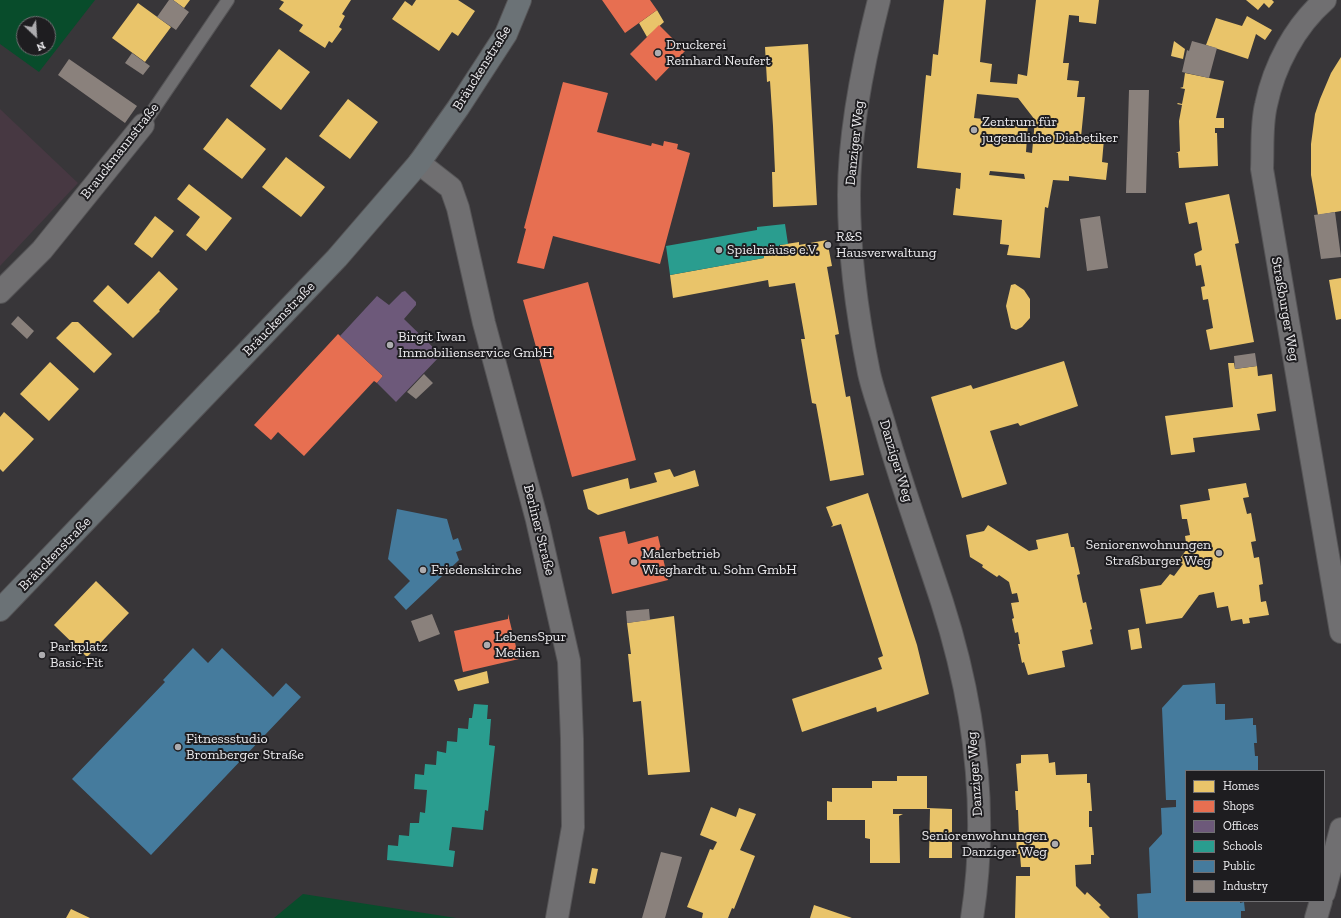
<!DOCTYPE html>
<html>
<head>
<meta charset="utf-8">
<style>
	body { margin:0 }
	#map { position:relative; width:1341px; height:918px; overflow:hidden; background:#383639; font-family:"Zilla Slab",serif }
	canvas { display:block }
	.legend { position:absolute; left:1185px; top:770px; width:140px; height:132px; box-sizing:border-box; background:#1e1d20; border:1px solid #706f72; margin:0; padding:5px 7px; list-style:none; font-size:12px; color:#ecebee }
	.legend li { display:flex; align-items:center; gap:8px; height:20px }
	.legend b { width:20px; border:1px solid #706f72 }
	.north { position:absolute; left:16px; top:16px; width:40px; height:40px; box-sizing:border-box; background:#1e1d20; border:1px solid #706f72; border-radius:50%; rotate:155deg; font-size:11px; font-weight:700; line-height:16px; text-align:center; color:#ecebee }
	.north::after { content:''; display:block; margin:auto; width:14px; height:18px; background:#adacaf; clip-path:polygon(50% 0,100% 100%,50% 72%,0 100%) }
</style>
</head>
<body>
<div id="map">
<canvas width="1341" height="918"></canvas>
<ul class="legend">
<li><b style="height:11px;background:#e9c46a"></b>Homes</li>
<li><b style="height:11px;background:#e76f51"></b>Shops</li>
<li><b style="height:11px;background:#6d597a"></b>Offices</li>
<li><b style="height:11px;background:#2a9d8f"></b>Schools</li>
<li><b style="height:11px;background:#457b9d"></b>Public</li>
<li><b style="height:11px;background:#8a817c"></b>Industry</li>
</ul>
<div class="north">N</div>
</div>
<script>
const c = document.querySelector('canvas').getContext('2d');
c.lineJoin = 'round';
function fillPath(path, color) {
  c.fillStyle = color;
  c.fill(path, 'evenodd');
}
function trace(path, color, width, dash) {
  c.strokeStyle = color;
  c.lineWidth = width;
  c.lineCap = dash ? 'butt' : 'round';
  c.setLineDash(dash || []);
  c.stroke(path);
}
function drawText(font, color, halo, rows, align = 'center') {
  c.font = font + ' "Zilla Slab",serif';
  c.lineWidth = 4;
  c.setLineDash([]);
  c.textBaseline = 'middle';
  c.strokeStyle = halo;
  c.fillStyle = color;
  for (const [text, x, y, turn = 0] of rows) {
    c.save();
    c.translate(x, y);
    c.rotate((+turn || 0) * Math.PI / 180);
    c.textAlign = isNaN(turn) ? turn : align;
    if (halo) c.strokeText(text, 0, 0);
    c.fillText(text, 0, 0);
    c.restore();
  }
}
fillPath(new Path2D(`
	M0,109L78,183L0,266Z`), '#473842');
fillPath(new Path2D(`
	M0,0H95L39,72L0,44ZM24,24H48V48H24Z
	M303,894L456,918H274Z`), '#084c2b');
fillPath(new Path2D(`
	M173,0H190L184,8Z
	M280,0H351L342,14L345,16L339,27L342,29L332,43L329,41L325,48L299,31L303,25L279,9L284,2Z
	M416,0H458L475,11L458,36L452,32L439,51L392,19L405,1L412,6Z
	M944,0H986L980,62L992,64L990,82L1017,84L1018,74L1027,76L1036,0H1099L1096,24L1079,22V16L1069,15L1063,63H1069L1067,80L1079,81L1077,97H1085L1081,137L1104,139L1102,162L1108,163L1106,180L1069,176V181L1053,180L1048,208L1045,207L1040,258L1007,255L1009,245L1000,244L1002,220L953,215L956,188L960,189L961,173L917,168L926,75L931,76L933,54L938,55ZM977,94L1018,98L1035,120L1032,153L1026,152L1028,124L974,118ZM990,171L1024,174L1025,179L989,175Z
	M1246,0H1272L1274,2L1269,8L1264,3L1258,10Z
	M138,3L171,27L145,62L112,38Z
	M657,10L664,22L647,37L639,23Z
	M1247,16L1272,30L1265,40L1256,34L1248,59L1206,45L1216,18L1242,26Z
	M1174,41L1185,49L1183,59L1171,56Z
	M808,44L817,205L773,207L772,172H775L773,126L770,81L767,82L765,47Z
	M279,49L310,72L281,110L250,86Z
	M1341,57V211L1318,215L1311,175V144L1315,114L1320,99L1331,73Z
	M1185,73L1224,81L1216,118H1224V128H1215V133H1217L1218,166L1179,168L1178,153H1176L1180,151L1179,121L1182,105L1177,104L1178,103L1182,104L1185,89L1180,88L1183,87Z
	M348,99L378,122L350,159L319,136Z
	M227,118L266,149L242,179L203,149Z
	M286,157L325,187L301,217L262,187Z
	M189,184L232,218L206,251L186,235L200,217L177,199Z
	M1229,194L1239,243L1235,244L1254,342L1210,350L1206,330L1213,328L1208,299L1203,300L1201,287L1205,286L1201,265L1196,266L1194,254L1202,250L1197,222L1189,224L1185,203Z
	M155,216L174,231L152,258L134,244Z
	M827,240L832,266L827,267L839,334L835,335L846,397L850,396L864,475L830,481L816,404L812,403L801,339H805L795,283L769,287L768,280L673,298L670,275L764,258L763,251L780,248V245L799,242V245Z
	M159,271L178,289L159,310L160,311L133,338L93,301L108,285L128,304Z
	M1341,278V319L1336,320L1329,280Z
	M1015,284L1024,290L1030,299V318L1022,327L1016,330L1011,328L1006,306L1011,285Z
	M72,322H78L112,354L94,373L56,338Z
	M1064,361L1078,406L1020,426L1018,423L990,431L1007,484L962,498L931,397L971,385L973,389Z
	M50,362L79,389L49,421L20,394Z
	M1228,363H1234L1235,369L1257,366L1258,376L1272,374L1276,411L1257,414L1260,430L1193,438L1195,452L1171,455L1165,416L1233,407Z
	M4,412L34,439L3,472L0,469V417Z
	M670,469L674,477L695,470L699,486L598,515L588,509L583,490L628,478L630,489L657,482L654,473Z
	M1246,483L1249,497L1243,498L1247,514L1251,513L1256,541L1251,542L1254,558L1259,557L1263,584L1259,585L1261,602L1266,601L1269,615L1249,618L1250,623L1243,624L1242,619L1231,621L1228,606L1217,608L1214,592L1199,595L1182,618L1146,624L1140,589L1161,585L1170,574L1174,576L1183,564L1178,561L1187,549L1185,536L1190,535L1187,519H1182L1180,505L1210,500L1208,489Z
	M868,493L917,645L929,694L877,712L876,707L802,732L792,699L882,669L878,658L883,656L841,524L831,527L833,525L826,507Z
	M988,525L1029,551L1038,549L1036,540L1068,533L1071,547H1074L1080,574L1077,575L1083,603L1086,602L1092,629L1090,630L1093,644L1062,651L1065,667L1028,675L1024,662L1022,663L1018,644H1020L1018,632L1015,633L1012,619L1014,618L1011,603L1019,602L1017,593L1012,594L1009,582L999,575L997,577L982,567L983,565L970,557L966,535L984,531Z
	M96,581L129,613L87,657L54,625Z
	M674,616L690,772L648,775L641,701L633,702L628,654H631L627,623Z
	M1139,628L1142,648L1131,650L1128,630Z
	M487,671L489,683L458,691L454,680Z
	M1048,754L1049,763L1055,762L1056,775L1087,774V783H1090L1092,811H1089V827H1092L1094,855H1091V864L1075,865L1076,886L1085,895L1087,892L1101,905L1099,907L1110,918H1015L1016,876H1030V867H1021L1020,854H1017L1016,835H1019L1018,810H1016L1015,791H1018L1016,764L1021,763V755Z
	M897,776H927V808L952,809V858H929L930,809H893V814H903L899,816L900,863H870V839L865,838V820H827V801L832,802V788H872V781H897Z
	M711,807L736,817L739,808L756,814L740,850L755,856L734,909L732,908L728,918H702L703,913L687,907L710,849L713,850L717,842L700,835Z
	M592,868L598,869L595,884L589,883Z
	M814,905L852,918H810Z
	M71,909L90,918H66Z`), '#e9c46a');
fillPath(new Path2D(`
	M602,0H650L657,10L625,33Z
	M659,25L685,51L656,81L630,54Z
	M563,82L608,93L597,132L651,146L652,143L663,146L664,141L678,144L677,149L690,153L660,264L553,236L544,269L517,263L526,229L524,228Z
	M588,282L636,460L572,477L523,300Z
	M338,334L383,376L377,383L374,381L304,456L278,432L271,440L254,425Z
	M625,531L628,544L658,536L668,580L612,594L599,537Z
	M508,614L519,659L463,672L454,631L508,619Z`), '#e76f51');
fillPath(new Path2D(`
	M405,291L416,302V305L404,319L441,355L396,402L377,383L383,376L340,336L377,296L389,305L402,292Z`), '#6d597a');
fillPath(new Path2D(`
	M785,224L788,244L779,245L780,248L763,251L764,258L670,275L666,246L757,230V227Z
	M474,704L488,705L487,719H491L489,745L495,746L488,811L485,810L483,830L452,827L449,850L455,851L453,867L387,860L388,845L398,846L399,835L409,836L410,823H419L420,812L425,813L427,790L414,789L415,774L424,775L425,764L436,765L437,751L446,753L447,741L457,742L458,728L468,729L469,718H472Z`), '#2a9d8f');
fillPath(new Path2D(`
	M397,509L447,519L453,540L458,538L462,550L456,552L459,560L406,610L394,597L410,581L388,559Z
	M193,648L208,663L222,648L273,697L286,683L301,697L151,855L72,779L165,682L163,680Z
	M1215,683L1216,704H1225V720L1253,718V725H1256L1257,743H1254L1255,756H1258V771H1186V901H1240V903L1244,902L1245,911H1241V918H1138L1137,894L1151,893L1149,848L1162,834L1161,808L1176,807V800H1166L1162,708L1183,685Z`), '#457b9d');
fillPath(new Path2D(`
	M169,0H173L189,12L176,30L157,17Z
	M1192,41L1217,48L1209,78L1182,72L1187,50L1189,51Z
	M132,53L150,66L143,75L125,63Z
	M69,59L137,106L125,123L58,75Z
	M1129,90H1149L1146,193H1126Z
	M1335,212L1341,257L1321,259L1314,215Z
	M1100,216L1108,268L1087,271L1080,219Z
	M18,316L34,331L27,339L11,324Z
	M1255,353L1257,366L1235,369L1234,356Z
	M424,374L433,383L416,399L407,392Z
	M649,609L650,620L627,623L626,611Z
	M432,614L440,634L419,642L411,621Z
	M661,852L682,857L665,918H642Z`), '#8a817c');
const service = new Path2D(`
	M143,125L228,0`);
const minor = new Path2D(`
	M879,0C864,59 849,134 849,195C849,255 857,314 869,373C873,391 880,409 885,427C902,486 923,544 942,602C975,705 989,810 972,918
	M1325,0C1295,26 1274,66 1266,105C1261,126 1263,149 1262,169L1341,632
	M419,163L451,188L458,208L484,323L537,520L569,661L572,739L573,827L557,918
	M0,292L42,250L143,125
	M1324,893L1341,829
	M1316,918L1321,901`);
const primary = new Path2D(`
	M0,610L337,258L419,163L458,108L506,34L520,0`);
trace(service, '#555456', 14);
trace(minor, '#555456', 24);
trace(primary, '#555456', 24);
trace(service, '#706f71', 12);
trace(minor, '#706f71', 22);
trace(primary, '#6b7276', 22);
for (const [x, y, r, color] of [
	[658,53,4,"#adacaf"],
	[974,130,4,"#adacaf"],
	[828,245,4,"#adacaf"],
	[719,250,4,"#adacaf"],
	[390,345,4,"#adacaf"],
	[1219,553,4,"#adacaf"],
	[634,562,4,"#adacaf"],
	[423,570,4,"#adacaf"],
	[487,645,4,"#adacaf"],
	[42,655,4,"#adacaf"],
	[178,747,4,"#adacaf"],
	[1055,844,4,"#adacaf"]
]) {
  const dot = new Path2D();
  dot.arc(x, y, r, 0, 2 * Math.PI);
  c.fillStyle = color;
  c.fill(dot);
  trace(dot, '#1e1d20', 1.5);
}
drawText('14px', '#ecebee', '#1e1d20', [
	["Druckerei",666,45],
	["Reinhard Neufert",666,61],
	["Zentrum für",982,122],
	["jugendliche Diabetiker",982,138],
	["R&S",836,237],
	["Hausverwaltung",836,253],
	["Spielmäuse e.V.",727,250],
	["Birgit Iwan",398,337],
	["Immobilienservice GmbH",398,353],
	["Seniorenwohnungen",1211,545,"right"],
	["Straßburger Weg",1211,561,"right"],
	["Malerbetrieb",642,554],
	["Wieghardt u. Sohn GmbH",642,570],
	["Friedenskirche",431,570],
	["LebensSpur",495,637],
	["Medien",495,653],
	["Parkplatz",50,647],
	["Basic-Fit",50,663],
	["Fitnessstudio",186,739],
	["Bromberger Straße",186,755],
	["Seniorenwohnungen",1047,836,"right"],
	["Danziger Weg",1047,852,"right"]
], 'left');
drawText('14px', '#ecebee', '#1e1d20', [
	["Bräuckenstraße",482,68,-58],
	["Danziger Weg",855,143,-84],
	["Brauckmannstraße",120,151,-52],
	["Straßburger Weg",1285,309,80],
	["Bräuckenstraße",279,319,-46],
	["Danziger Weg",896,461,73],
	["Berliner Straße",539,530,76],
	["Bräuckenstraße",55,554,-46],
	["Danziger Weg",975,774,-94]
]);
</script>
</body>
</html>
